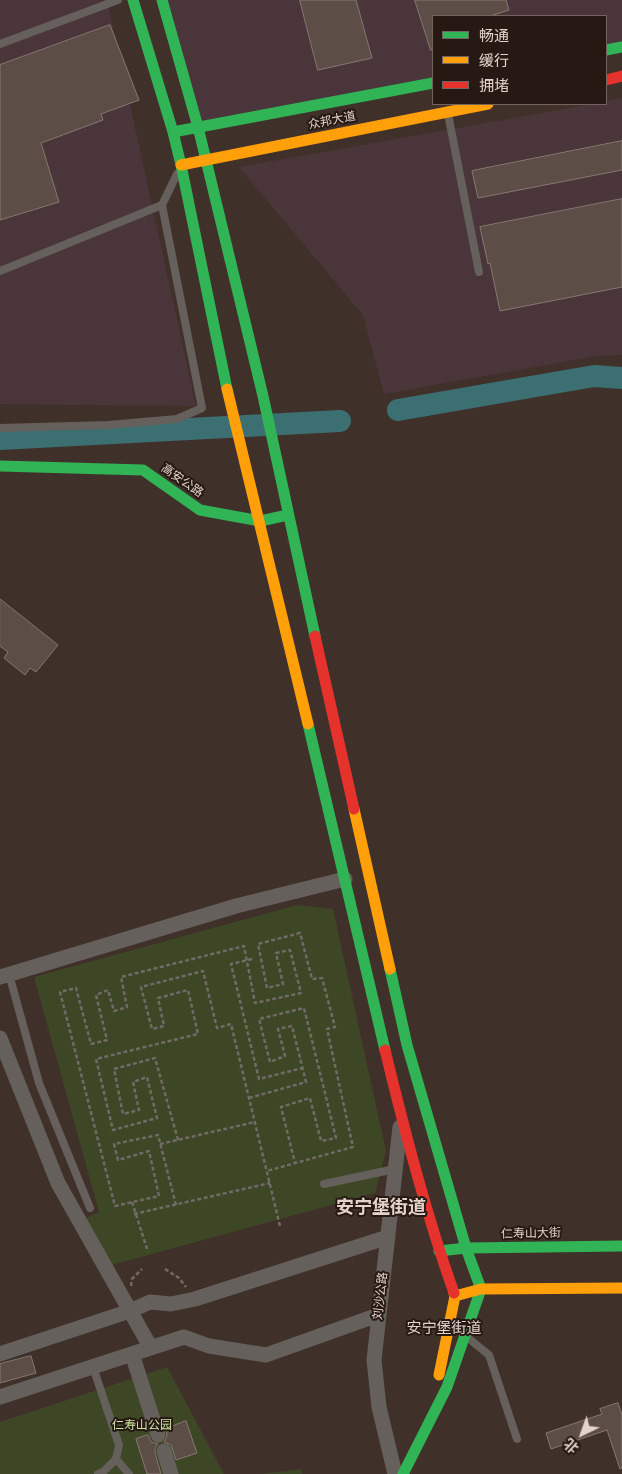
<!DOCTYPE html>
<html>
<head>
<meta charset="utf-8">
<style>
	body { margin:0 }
	#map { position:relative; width:622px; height:1474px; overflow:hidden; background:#40302a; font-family:"Varela Round","Noto Sans SC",sans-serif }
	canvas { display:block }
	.legend { position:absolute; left:432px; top:15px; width:175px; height:90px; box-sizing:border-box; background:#261914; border:1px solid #72635d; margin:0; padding:6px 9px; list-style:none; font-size:15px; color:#e5d3cb }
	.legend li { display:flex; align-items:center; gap:10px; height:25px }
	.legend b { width:25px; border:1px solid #72635d }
	.north { position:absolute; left:557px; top:1409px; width:50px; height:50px; -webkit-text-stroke:4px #261914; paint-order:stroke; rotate:222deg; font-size:14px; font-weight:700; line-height:20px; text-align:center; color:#e5d3cb }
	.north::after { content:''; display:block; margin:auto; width:18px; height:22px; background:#e5d3cb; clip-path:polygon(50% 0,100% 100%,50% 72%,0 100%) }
</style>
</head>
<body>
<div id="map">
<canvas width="622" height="1474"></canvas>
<ul class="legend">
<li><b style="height:6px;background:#30b455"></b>畅通</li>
<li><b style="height:6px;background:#ff9f0a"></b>缓行</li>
<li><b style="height:6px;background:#e5322d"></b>拥堵</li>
</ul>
<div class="north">北</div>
</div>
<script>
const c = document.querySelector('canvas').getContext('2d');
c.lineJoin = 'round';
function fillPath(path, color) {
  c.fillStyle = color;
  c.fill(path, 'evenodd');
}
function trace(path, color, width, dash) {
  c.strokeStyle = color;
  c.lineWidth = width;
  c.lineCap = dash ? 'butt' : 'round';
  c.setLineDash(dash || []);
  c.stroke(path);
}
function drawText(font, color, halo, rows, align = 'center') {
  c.font = font + ' "Varela Round","Noto Sans SC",sans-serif';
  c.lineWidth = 4;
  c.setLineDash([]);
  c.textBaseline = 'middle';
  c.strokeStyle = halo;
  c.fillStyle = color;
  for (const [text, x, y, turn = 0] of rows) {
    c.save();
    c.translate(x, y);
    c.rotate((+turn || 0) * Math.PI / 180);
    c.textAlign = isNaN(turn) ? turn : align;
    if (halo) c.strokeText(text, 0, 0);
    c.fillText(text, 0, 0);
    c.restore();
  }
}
fillPath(new Path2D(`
	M0,0H107L196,406L0,404Z
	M165,0H622V44L606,47V16H433V81L198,127Z
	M622,98V355L597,356L384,394L363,315L239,167L592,104H606V101Z`), '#4a353a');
fillPath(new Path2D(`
	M297,905L333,909L386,1151L375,1193L112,1265L86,1218L99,1212L34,977Z
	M167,1367L224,1474H0V1422Z
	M301,1469L302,1474H262Z`), '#3d4625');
trace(new Path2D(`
	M398,410L594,376L622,378
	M0,439L340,421`), '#3b6f71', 22);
const building = new Path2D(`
	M300,0H356L372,58L318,70Z
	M415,0H506L509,10L490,16H433V49L431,50Z
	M110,25L139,100L101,114L103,120L41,143L59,202L0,220V65Z
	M622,141V170L478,198L472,171Z
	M622,199V287L500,311L490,263L488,264L480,227Z
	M0,599L58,645L36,672L30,668L25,675L4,658L8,652L0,646Z
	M31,1356L36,1373L0,1383V1364Z
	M618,1403L622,1415V1468L620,1469L607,1430L551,1449L546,1433L602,1414L600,1409Z
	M186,1421L197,1453L176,1460L171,1445L164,1442L167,1436L166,1429Z
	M148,1435L151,1442L158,1444L155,1448V1453L161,1474H147L136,1439Z`);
fillPath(building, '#5c4d46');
trace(building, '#857871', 1);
trace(new Path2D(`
	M252,959L231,964L259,1079L303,1068
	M249,1098L306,1082L292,1026L278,1029L285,1056L270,1062L259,1019L304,1008L336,1138L321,1141L310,1098L281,1107L295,1163
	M178,1140L155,1058L114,1069L123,1114L139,1110L133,1082L147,1077L157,1118L113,1130L96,1059L198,1034L188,990L158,998L164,1026L152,1029L141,987L203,971L217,1028L231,1024L280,1226
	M160,1144L255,1122
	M132,1202L148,1252
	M176,1205L158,1135L114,1144L118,1160L149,1151L159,1196L115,1206L60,992L76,988L91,1044L107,1040L96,995L108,990L114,1011L127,1007L121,977L244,946L255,1003L301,993L290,950L276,953L283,984L267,988L258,944L300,933L312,979L322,978L335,1027L327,1029L353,1147L267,1171
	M134,1214L270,1183
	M165,1269L179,1278L186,1287
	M131,1286L132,1279L142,1269`), '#706b66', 2.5, [4, 2.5]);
trace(new Path2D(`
	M0,44L118,0
	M448,114L479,272
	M0,271L162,205L177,174
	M0,428L108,425L177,419L202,408L162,205
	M9,974L39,1083L90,1208
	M324,1184L395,1169
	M467,1337L489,1355L517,1439
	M93,1367L119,1445L116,1459L103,1472L98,1474
	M116,1459L129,1474`), '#65605b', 8);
trace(new Path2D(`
	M0,977L236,906L345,879
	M0,1038L58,1183L151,1348
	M0,1354L130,1311L150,1302L171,1304L195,1299L388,1237
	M132,1354L158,1435
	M0,1397L184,1337L209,1346L266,1355L378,1315
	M164,1451L171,1474
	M395,1474L379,1407L374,1360L400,1127`), '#65605b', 15);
trace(new Path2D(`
	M133,0L173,132L181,165L227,389
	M162,0L198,127L263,396L315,636
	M606,50L622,47
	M173,132L433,83
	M0,466L143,470L200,510L260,521L288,515
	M308,724L385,1050
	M390,969L407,1045L466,1248L481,1289L447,1387L403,1474
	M439,1251L466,1248L622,1246`), '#30b455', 11);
trace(new Path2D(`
	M181,165L488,104
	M227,389L308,724
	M354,809L390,969
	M455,1296L481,1289L622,1288
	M439,1375L455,1296L454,1293`), '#ff9f0a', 11);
trace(new Path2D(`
	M606,80L622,76
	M315,636L354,809
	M385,1050C405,1132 426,1214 454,1293`), '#e5322d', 11);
drawText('12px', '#e5d3cb', '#261914', [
	["众邦大道",332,121,-11],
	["高安公路",182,481,35],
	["仁寿山大街",531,1234,-1],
	["刘沙公路",381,1296,-83]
]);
drawText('12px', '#cce4a2', '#261914', [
	["仁寿山公园",142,1426]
]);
drawText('15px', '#e5d3cb', '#261914', [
	["安宁堡街道",444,1329]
]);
drawText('bold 18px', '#e5d3cb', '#261914', [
	["安宁堡街道",381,1208]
]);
</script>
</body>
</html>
